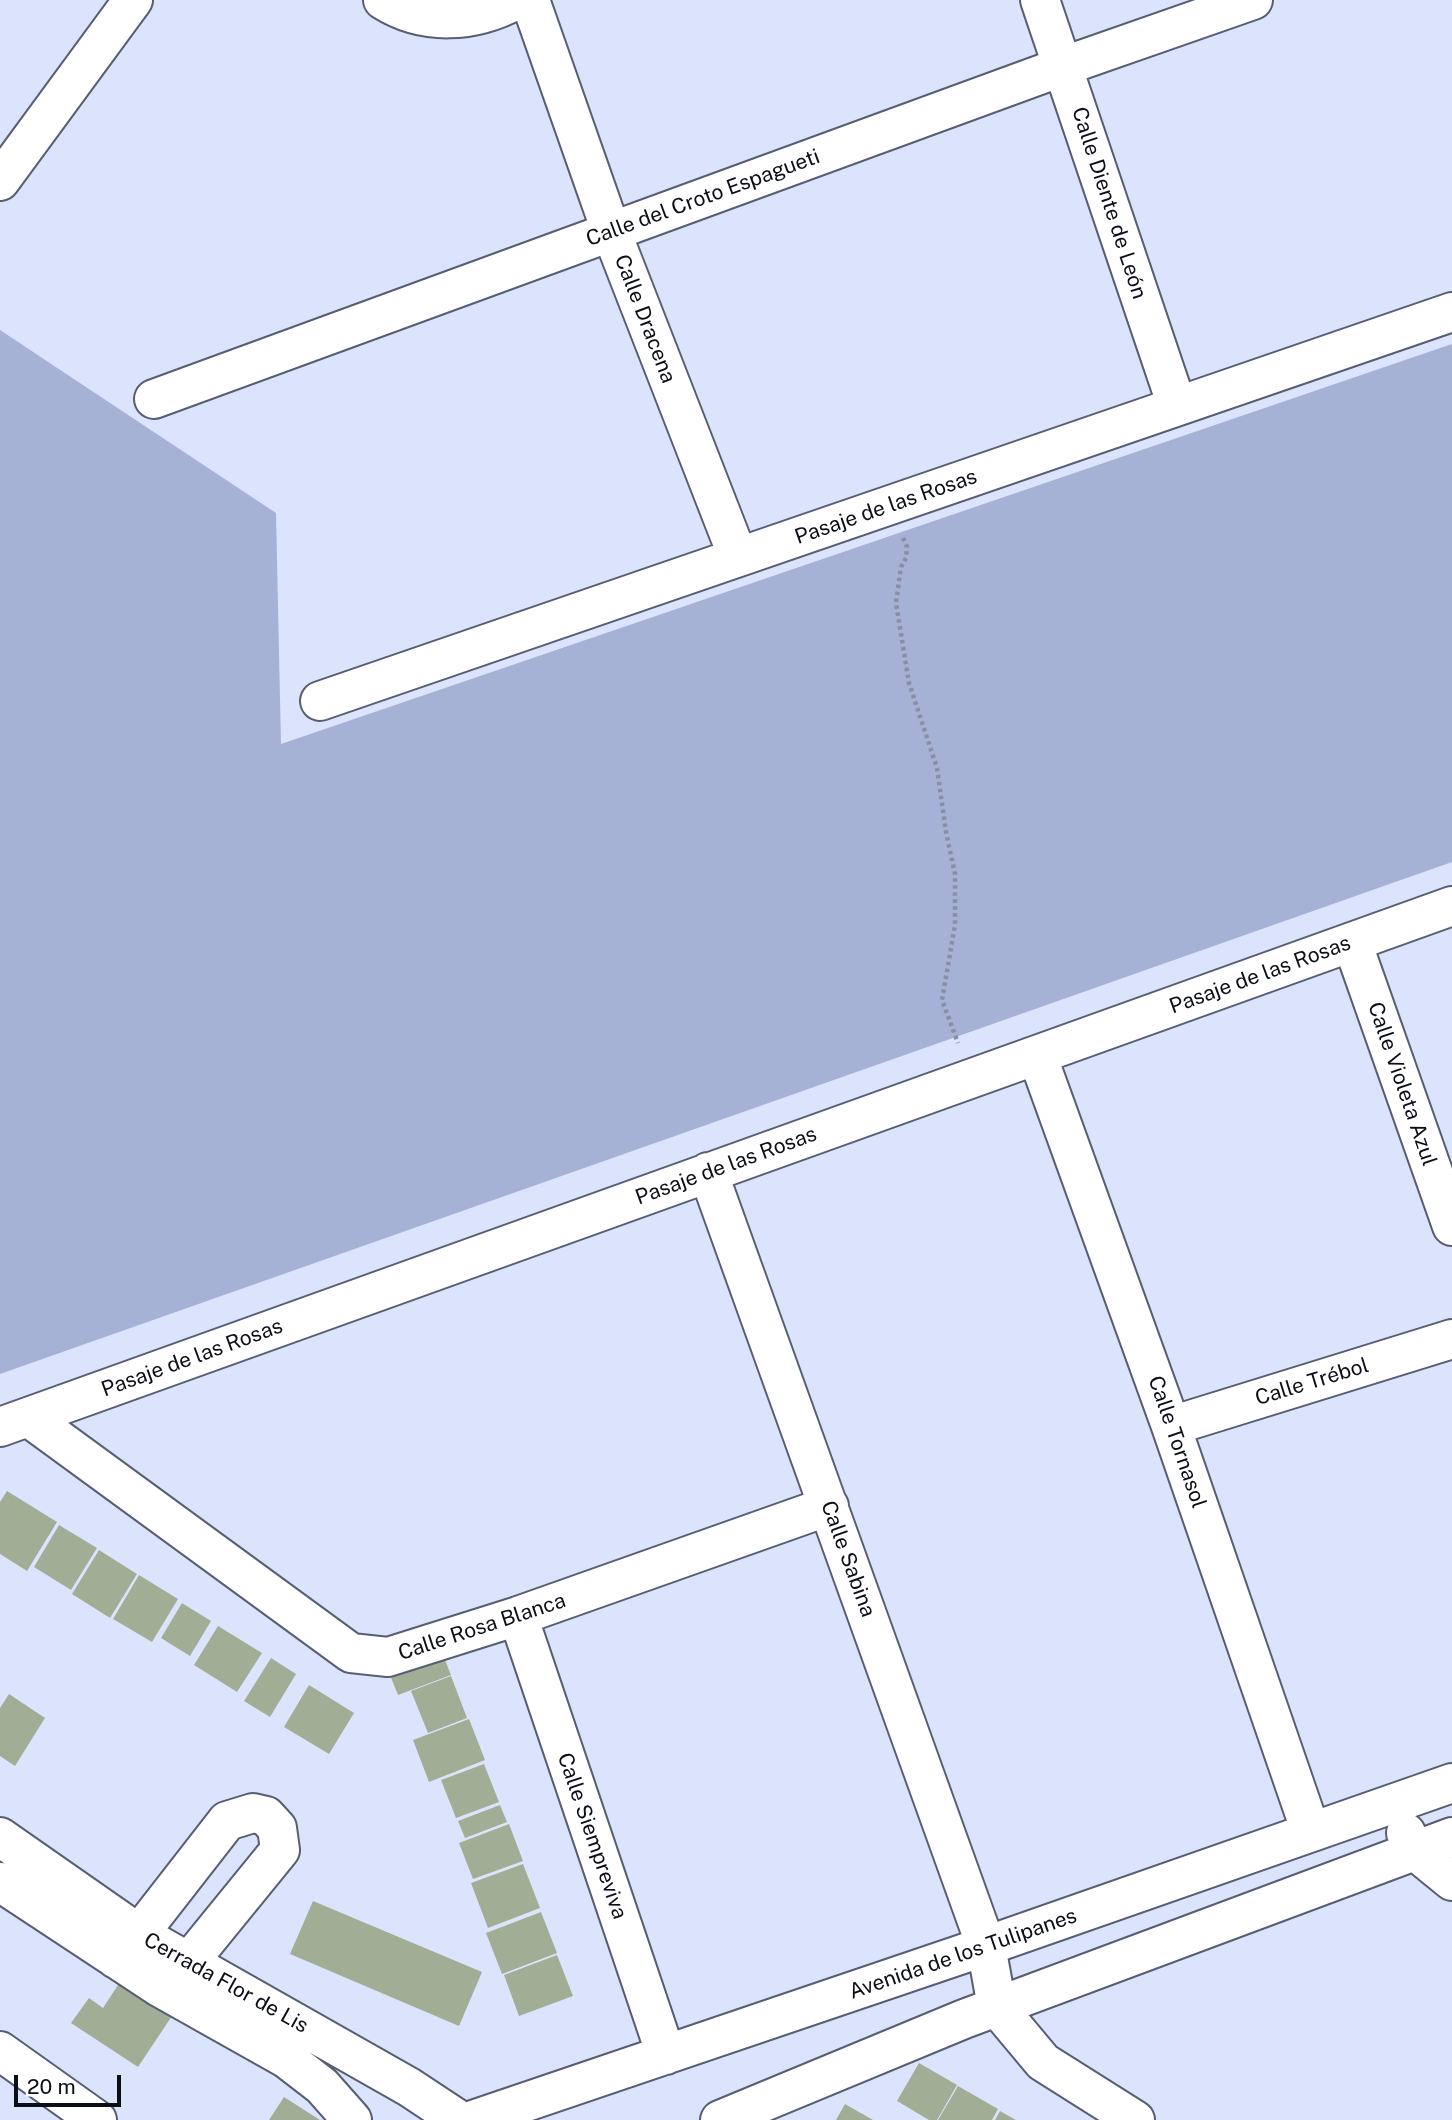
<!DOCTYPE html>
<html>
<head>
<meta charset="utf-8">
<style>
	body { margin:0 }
	#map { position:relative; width:1452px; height:2120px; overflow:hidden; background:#dce4fd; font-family:"Public Sans",sans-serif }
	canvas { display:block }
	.scale { position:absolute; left:14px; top:2075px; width:107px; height:32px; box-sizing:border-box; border:4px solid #0c0e17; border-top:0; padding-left:9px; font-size:21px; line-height:24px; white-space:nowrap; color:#0c0e17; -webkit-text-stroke:5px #fff; paint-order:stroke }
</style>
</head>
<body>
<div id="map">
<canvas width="1452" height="2120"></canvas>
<div class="scale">20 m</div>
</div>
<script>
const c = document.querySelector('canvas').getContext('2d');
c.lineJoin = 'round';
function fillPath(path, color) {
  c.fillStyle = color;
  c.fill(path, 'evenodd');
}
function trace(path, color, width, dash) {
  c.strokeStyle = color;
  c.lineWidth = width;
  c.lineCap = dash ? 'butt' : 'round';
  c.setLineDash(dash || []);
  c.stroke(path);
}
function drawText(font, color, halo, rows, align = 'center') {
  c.font = font + ' "Public Sans",sans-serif';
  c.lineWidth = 6;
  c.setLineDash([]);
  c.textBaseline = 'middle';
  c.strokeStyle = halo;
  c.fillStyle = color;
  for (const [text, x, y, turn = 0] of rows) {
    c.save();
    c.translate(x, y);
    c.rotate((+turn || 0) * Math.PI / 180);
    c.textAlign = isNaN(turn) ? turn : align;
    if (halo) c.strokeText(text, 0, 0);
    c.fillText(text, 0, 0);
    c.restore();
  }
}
fillPath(new Path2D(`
	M0,330L276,513L281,744L1452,344V862L0,1374Z`), '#a6b1d6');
fillPath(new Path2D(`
	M7,1491L57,1522L27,1571L0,1554V1502Z
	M59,1525L97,1548L71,1590L34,1567Z
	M99,1550L137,1574L110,1618L72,1594Z
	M139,1575L178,1599L152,1642L113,1619Z
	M182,1603L211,1621L190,1656L161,1638Z
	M218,1626L262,1653L237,1692L194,1665Z
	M443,1655L451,1675L398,1695L390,1675Z
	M271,1658L296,1674L270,1717L244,1701Z
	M451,1676L467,1718L428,1733L411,1691Z
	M309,1685L354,1713L329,1754L284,1727Z
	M9,1694L45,1718L15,1766L0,1756V1708Z
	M469,1719L485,1760L429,1782L413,1740Z
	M484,1764L499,1802L456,1818L441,1780Z
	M500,1805L507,1822L465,1838L458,1821Z
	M509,1824L523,1861L473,1879L459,1843Z
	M523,1864L540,1908L488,1928L471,1883Z
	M313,1901L482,1972L459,2026L290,1954Z
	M541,1912L557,1953L502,1974L486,1933Z
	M557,1955L573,1996L519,2016L504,1975Z
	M120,1982L172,2016L138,2067L71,2023L89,1998L103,2008Z
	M919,2063L957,2085L937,2120H929L897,2101Z
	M958,2086L998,2109L992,2120H938Z
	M284,2097L320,2120H269Z
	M845,2104L873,2120H836Z
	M1000,2111L1016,2120H995Z`), '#a2ad95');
const minor = new Path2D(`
	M383,0C424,26 474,23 516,0
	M530,0L611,231L738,557
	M1040,0L1177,406
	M0,181L133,0
	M154,399L1064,66L1253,0
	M320,701L1452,312
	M1352,942L1452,1226
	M1037,1055L1171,1426L1311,1832
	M708,1172L986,1946L997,2007L1043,2062L1135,2120
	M28,1417L351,1653L388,1657L518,1616L829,1506
	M1171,1426L1452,1339
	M0,1427L1452,906
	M518,1616L666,2055
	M1406,1833L1414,1850L1452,1881
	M0,1837L139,1934L409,2087L459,2120
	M0,1882L159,1987L287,2059L322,2086L352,2120
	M116,1959L139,1934L227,1821L253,1813L266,1816L277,1828L280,1850L188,1963L159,1987
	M473,2120L986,1946L1452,1783
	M720,2120L964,2019L1452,1837`);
const major = new Path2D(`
	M0,2051L97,2120`);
trace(minor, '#575e73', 42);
trace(major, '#575e73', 42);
trace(new Path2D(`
	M903,538L907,547L906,558L901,567L896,603L909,683L937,768L946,832L955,874V925L942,1000L958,1043`), '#898fa2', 4.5, [3.5, 3.5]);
trace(minor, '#fff', 38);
trace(major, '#fff', 38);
drawText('21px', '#0c0e17', '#fff', [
	["Calle del Croto Espagueti",703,198,-20],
	["Calle Diente de León",1109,203,72],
	["Calle Dracena",645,319,69],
	["Pasaje de las Rosas",886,507,-19],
	["Pasaje de las Rosas",1260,975,-20],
	["Calle Violeta Azul",1402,1084,71],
	["Pasaje de las Rosas",726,1166,-20],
	["Pasaje de las Rosas",192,1358,-20],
	["Calle Trébol",1312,1382,-17],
	["Calle Tornasol",1177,1442,71],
	["Calle Sabina",848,1559,70],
	["Calle Rosa Blanca",482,1627,-18],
	["Calle Siempreviva",592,1836,71],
	["Avenida de los Tulipanes",963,1954,-19],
	["Cerrada Flor de Lis",226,1983,29]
]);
</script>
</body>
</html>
